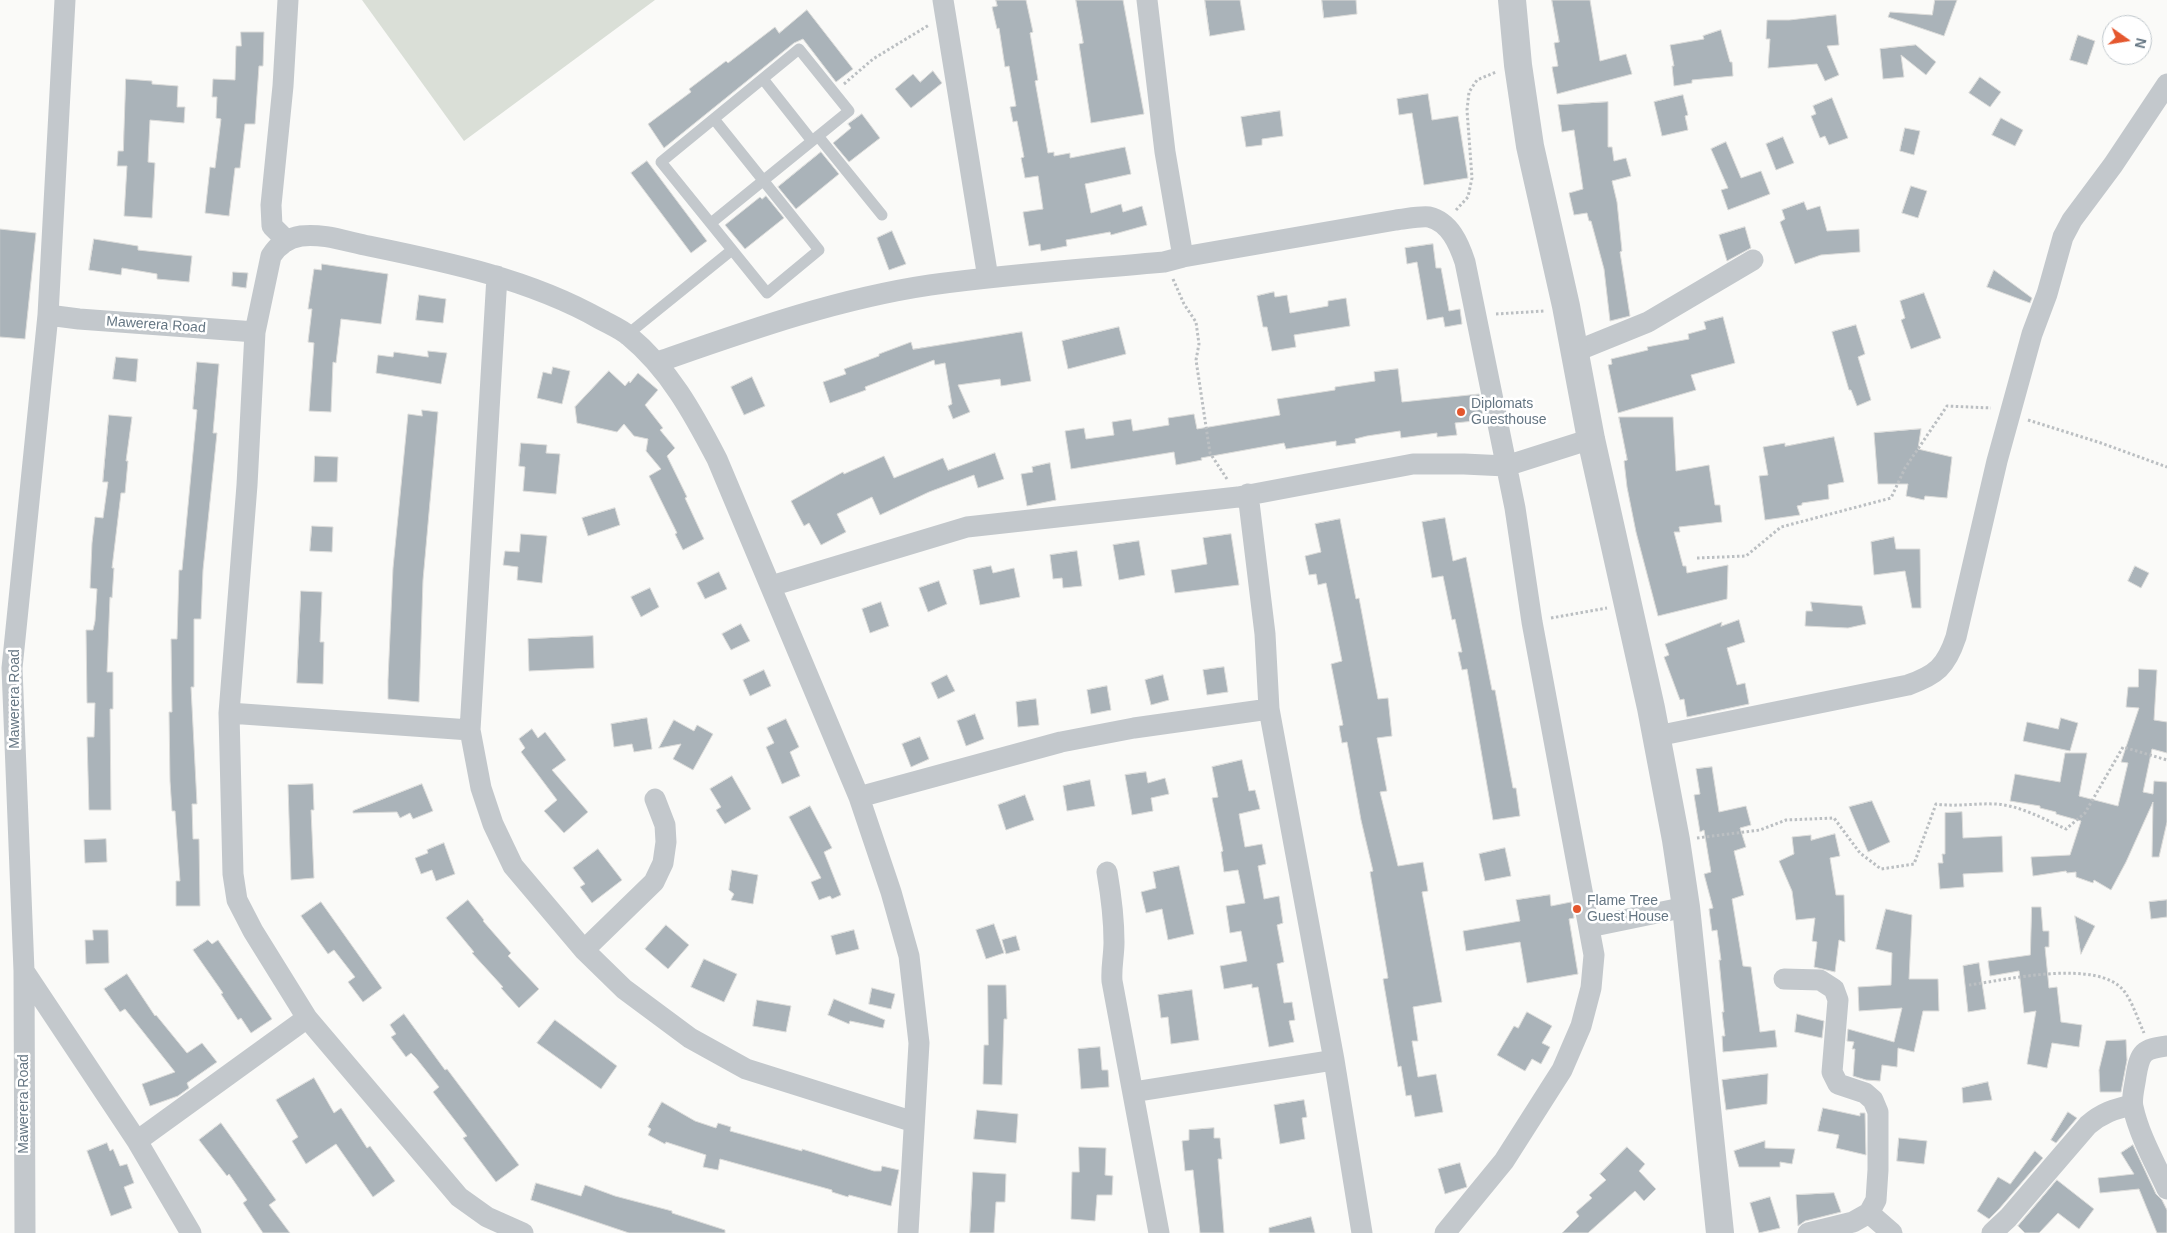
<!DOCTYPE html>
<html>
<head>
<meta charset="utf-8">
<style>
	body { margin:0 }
	#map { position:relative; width:2167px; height:1233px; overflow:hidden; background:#fafaf8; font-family:Helvetica,sans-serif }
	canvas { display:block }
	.north { position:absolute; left:2102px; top:15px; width:50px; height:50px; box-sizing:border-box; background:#fff; border:1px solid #c1c8cd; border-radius:50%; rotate:103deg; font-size:14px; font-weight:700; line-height:20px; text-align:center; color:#657683 }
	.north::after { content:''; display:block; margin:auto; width:18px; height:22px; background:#e4572e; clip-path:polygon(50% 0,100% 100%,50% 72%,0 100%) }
</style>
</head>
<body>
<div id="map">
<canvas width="2167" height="1233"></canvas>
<div class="north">N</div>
</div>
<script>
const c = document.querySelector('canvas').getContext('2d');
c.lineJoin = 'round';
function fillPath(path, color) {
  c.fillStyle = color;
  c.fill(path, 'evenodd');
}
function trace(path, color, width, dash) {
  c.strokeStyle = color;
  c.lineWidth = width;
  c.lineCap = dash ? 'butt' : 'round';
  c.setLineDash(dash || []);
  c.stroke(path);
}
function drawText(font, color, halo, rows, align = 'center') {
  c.font = font + ' Helvetica,sans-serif';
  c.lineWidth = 5;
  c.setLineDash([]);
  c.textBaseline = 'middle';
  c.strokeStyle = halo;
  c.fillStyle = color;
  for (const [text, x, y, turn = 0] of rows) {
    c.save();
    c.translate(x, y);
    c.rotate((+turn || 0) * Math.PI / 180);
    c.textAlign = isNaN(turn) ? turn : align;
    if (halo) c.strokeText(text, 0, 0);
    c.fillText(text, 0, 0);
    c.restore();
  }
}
fillPath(new Path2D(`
	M362,0H655L464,141Z`), '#dadfd7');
const building = new Path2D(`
	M996,0H1026L1033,32L1030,33L1038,80L1035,81L1048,153L1054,152V156L1070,153V158L1125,147L1131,174L1085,184L1091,213L1121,204L1123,212L1142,206L1147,225L1111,235L1110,232L1066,240L1067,246L1041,251L1040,244L1029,246L1023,212L1043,209L1038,176L1025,178L1021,158L1024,157L1017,121L1013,122L1010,107L1016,106L1009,66L1005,67L999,28L997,29L992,7L997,6Z
	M1076,0H1123L1144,114L1091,123L1079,44L1083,43Z
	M1205,0H1240L1245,30L1210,36Z
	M1322,0H1356L1357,14L1324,18Z
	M1552,0H1590L1600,61L1626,54L1632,74L1557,94L1552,67L1558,66L1554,43L1559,42Z
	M1935,0H1957L1944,36L1888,17L1890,12L1932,15Z
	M807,10L853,69L836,82L803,39L794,43L664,148L648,124L691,92L689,89L726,61L728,63L775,27L779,33Z
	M1836,15L1839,45L1827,46L1839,75L1825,81L1817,64L1768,68L1770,39H1766L1767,20H1789Z
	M1721,30L1730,62H1732L1733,76L1692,80V83L1674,86L1672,66H1674L1670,45L1704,39L1703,36Z
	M241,32H264L263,66H259L255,124H245L240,168H235L229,216L205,213L210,167L215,168L221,119L216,118L217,97H212L213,79L235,80L236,46H241Z
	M2078,35L2095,41L2087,65L2070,60Z
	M1916,45L1936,62L1926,75L1901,55L1904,77L1883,79L1880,49Z
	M933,71L942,83L911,108L895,89L913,74L920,82Z
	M1980,77L2001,92L1990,107L1969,93Z
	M126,79L152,81V84L178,86L177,107H185L184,123L150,120L148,162L155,163L152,218L124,216L127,166H117L118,151H123Z
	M1428,94L1432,120L1458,116L1468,178L1424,185L1412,113L1399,115L1397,99Z
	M1683,95L1688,115L1685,116L1688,130L1662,136L1654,102Z
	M1832,98L1848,138L1829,145L1825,136L1820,138L1811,116L1816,114L1813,106Z
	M1608,102V147H1612L1614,161L1626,158L1631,176L1612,181L1617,202L1622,251L1620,252L1630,316L1610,321L1604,269L1591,221H1589L1587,213L1574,215L1569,193L1583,189L1574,130L1562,132L1558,105Z
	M1280,111L1283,136L1262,139V145L1246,147L1241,117Z
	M862,114L880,138L849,162L833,143L851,128L848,124Z
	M2001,118L2023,130L2015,146L1992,135Z
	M1905,128L1920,131L1914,155L1900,151Z
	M1783,137L1794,163L1776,170L1766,144Z
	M1726,142L1741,178L1761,171L1770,194L1728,210L1721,190L1728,188L1711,149Z
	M821,152L839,174L796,209L778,187Z
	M647,161L707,241L691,253L631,173Z
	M1911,186L1927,191L1918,218L1902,213Z
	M766,196L784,218L745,249L725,225L760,197L762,199Z
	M1804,202L1807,210L1820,206L1827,231L1859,229L1860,252L1821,255L1795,264L1780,222L1785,219L1782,210Z
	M1745,227L1751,248L1727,261L1719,235Z
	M0,229L36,233L25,339L0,337Z
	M892,231L906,264L889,270L877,238Z
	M94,239L138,246V250L192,256L189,282L157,279V274L122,268L121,275L89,270Z
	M1433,244L1436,268H1441L1449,311L1460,309L1462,324L1445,327L1443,317L1427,320L1417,262L1407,264L1405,248Z
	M322,264L388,274L381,324L341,319L336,363L333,362L331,412L309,411L314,343L308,342L312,309H308L314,269L321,270Z
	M1994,270L2032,298L2030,303L1987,287Z
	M233,272L248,273L246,288L232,286Z
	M1274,292L1275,297L1287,295L1290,313L1328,306V301L1346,298L1350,326L1294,335L1296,347L1272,351L1267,327H1263L1257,296Z
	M1924,293L1941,338L1911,349L1901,320L1905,318L1900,301Z
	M419,295L446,299L443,323L416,320Z
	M1723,317L1735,363L1691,375L1696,390L1618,413L1608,365L1612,364L1611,359L1648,350L1647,347L1689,339L1688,334L1706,329L1704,322Z
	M1856,325L1865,354L1858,357L1871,400L1857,406L1851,390H1849L1832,332Z
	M1119,327L1126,354L1068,369L1062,341Z
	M1022,332L1031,381L1001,386L1000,379L958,385L970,412L953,419L948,406L952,404L945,363L935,365L934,360L865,387L866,390L830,403L823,382L846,374L844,369L879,356V354L911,342L913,349Z
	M428,351L447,353L441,384L376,373L378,355L393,357L394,352L428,357Z
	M116,357L138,359L136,382L113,379Z
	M197,362L219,364L213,433H217L203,570L201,619H194V687H191L197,804H192L193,839H199L200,906H176V881H180L175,811H172L170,781L169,712H172L171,639H177L179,570H182L197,410L193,409Z
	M553,367L570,371L562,404L537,398L543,372L551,374Z
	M1398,369L1402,402L1479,394L1484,420L1455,423L1457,435L1437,437V433L1401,438L1400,431L1367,436L1355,439L1356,443L1336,446V441L1286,449L1284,443L1201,458L1202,460L1176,465L1174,452L1071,469L1065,431L1084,428L1086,439L1114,435L1112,422L1131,419L1133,431L1169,425L1168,418L1194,414L1197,429L1280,415L1277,399L1335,390V387L1375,381L1374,372Z
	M609,371L625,386L629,381L630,383L638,373L658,390L645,405L663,428L660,430L675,448L667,456L687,497L685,498L704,539L683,550L675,534L677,533L649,476L661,469L646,451L648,439L634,436L624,424L617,432L577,423L575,407Z
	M752,377L765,406L744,415L731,387Z
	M422,410L438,412L423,580L419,702L388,699V680L393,568L408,414L422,416Z
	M109,415L132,417L126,461H128L125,493H121L112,568H114L112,598L110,597L107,672H113V709H110L111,810H89L87,737H94L95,703H87L86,630H93L95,621L97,589L90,588L92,543L95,517L103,518L108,482H103Z
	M1619,417H1673L1676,471L1709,465L1715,505H1720L1722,522L1679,527L1680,532H1674L1683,566H1686L1687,573L1728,565L1727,599L1658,616L1636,532L1627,487L1624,461L1627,460Z
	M1921,429L1918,449L1952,457L1947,498L1925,496L1924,500L1906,496L1908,484H1878L1874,433Z
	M1834,437L1844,482L1828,485L1829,499L1802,503V505L1797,506L1800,515L1765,520L1759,476L1768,475L1763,447L1785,443V446Z
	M521,443L547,445L546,453L560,454L556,494L523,491L525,467L519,466Z
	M995,453L1004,479L978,488L974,475L929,492L880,515L872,497L837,514L846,532L821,545L809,523L804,526L791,501L843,472L844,474L884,456L894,478L943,458L948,470Z
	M315,456L338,457L337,482H314Z
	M1050,463L1056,500L1027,506L1021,474L1033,472L1032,467Z
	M615,508L620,525L588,536L582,518Z
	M1445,518L1453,561L1466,557L1492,690H1495L1513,788H1516L1520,816L1493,820L1467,669L1462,670L1458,652H1462L1455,619L1452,620L1443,576L1432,578L1422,522Z
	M1340,519L1356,599L1359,598L1378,699L1388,698L1392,736L1377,738L1387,791L1380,792L1398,866L1423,862L1428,891L1422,892L1442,1002L1413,1007L1418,1041H1412L1418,1077L1436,1074L1443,1112L1415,1117L1411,1095L1406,1096L1401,1066L1398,1067L1383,979L1388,978L1370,872L1373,871L1361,820L1347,742L1342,743L1339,726L1343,725L1331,664L1342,661L1335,626L1326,583L1318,585L1316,574L1309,575L1305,556L1321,552L1315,524Z
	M312,526L333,527L332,552L310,551Z
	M521,534L547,536L542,583L517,580L518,567L503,565L505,551L519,552Z
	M1231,534L1239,585L1175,593L1171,570L1207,564L1203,538Z
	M1894,537L1896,549H1920L1921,608H1912L1905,571L1874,575L1871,542Z
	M1139,541L1145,575L1119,580L1113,545Z
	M1077,551L1082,586L1063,588L1062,578L1053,579L1050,555Z
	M991,566L993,573L1014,568L1020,597L980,605L973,570Z
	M2135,566L2149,573L2141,588L2128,581Z
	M719,572L727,589L705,599L697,583Z
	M939,581L947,604L928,612L919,588Z
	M650,588L659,607L641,617L631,597Z
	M301,591L322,592L320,642H324L323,684L297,683Z
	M881,602L889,626L870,633L862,609Z
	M1811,602L1862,606L1866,624L1848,628L1805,626L1806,611H1812Z
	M1739,620L1745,642L1727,648L1737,685L1745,683L1749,704L1687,717L1684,699L1680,700L1664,657L1669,655L1665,644L1722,622L1721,626Z
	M741,624L750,641L731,650L722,634Z
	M593,636L594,668L529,671L528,639Z
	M1224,667L1228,692L1207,695L1203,670Z
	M2139,669L2157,670L2154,720L2167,722V753L2152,749L2143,792L2153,794L2154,781L2167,782V822L2159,857H2152L2153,802L2126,862L2111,890L2094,880L2093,883L2076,877V872L2067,873L2066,871L2033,876L2031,857L2070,855L2081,821L2056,814V812L2040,808V806L2010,801L2015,774L2060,782L2065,753H2087L2079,796L2118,806L2128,763L2121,762L2139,708L2126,707L2128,687H2138Z
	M764,670L771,686L750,696L743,680Z
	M947,675L955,691L938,699L931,683Z
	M1163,675L1169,700L1151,705L1145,680Z
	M1107,686L1111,710L1091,714L1087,690Z
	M1036,699L1039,725L1018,727L1016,702Z
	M975,714L984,739L966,746L957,721Z
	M647,718L652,749L634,752L632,744L614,747L611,724Z
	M2061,718L2078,723L2070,751L2023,741L2027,722L2058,729Z
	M786,719L799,747L790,752L800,776L782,784L766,747L774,743L767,728Z
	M674,720L694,731L697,725L713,734L693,770L673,759L681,744L659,748Z
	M532,729L538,738L545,732L566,760L552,770L588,812L564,833L544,811L557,800L521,752L525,748L519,739Z
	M920,737L929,759L911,767L902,744Z
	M1242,760L1249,791L1255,790L1260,809L1239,814L1245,847L1262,844L1266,864L1258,866L1264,899L1279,896L1283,923L1277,925L1284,962L1277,964L1284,1003L1292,1002L1295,1020L1289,1021L1294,1042L1269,1047L1258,987L1252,988V984L1224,989L1220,966L1247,961L1241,931L1230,933L1226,906L1245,903L1238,870L1224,872L1221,852L1223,851L1212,798L1218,797L1212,767Z
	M1712,767L1719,812L1746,806L1751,825L1740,828L1746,847L1734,851L1744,895L1732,899L1743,966L1751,967L1760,1032L1775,1030L1777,1047L1723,1052L1722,1036H1725L1722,1012H1724L1719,960H1721L1717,930L1712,931L1709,909L1713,908L1704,874L1711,872L1704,830L1700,832L1694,795L1700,794L1696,769Z
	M1146,772L1148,783L1165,778L1169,794L1151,798L1153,811L1132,815L1125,775Z
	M732,776L751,809L725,824L716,810L721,807L710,789Z
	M1090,780L1095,806L1067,811L1063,786Z
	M313,784L314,810H311L314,878L291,880L288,785Z
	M422,784L433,811L413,819L410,813L400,818L397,812L353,813V811Z
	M1025,795L1034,820L1006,830L998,805Z
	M1872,801L1890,842L1868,852L1849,807Z
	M810,806L832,848L824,852L841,895L832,899L830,896L819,900L811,882L821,878L789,817Z
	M1962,812L1963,838L2002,836L2003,872L1963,874L1964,887L1940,889L1938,863H1943L1942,854H1945V813Z
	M1835,834L1840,856L1830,858L1836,895H1844L1845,942L1839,940L1835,972L1814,967L1817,942L1812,941L1815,918L1796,920L1792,891L1779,861L1794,854L1792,837L1811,835V840Z
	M106,839L107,862L85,863L84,840Z
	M444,843L455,874L436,881L432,870L421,874L415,858L428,853L427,850Z
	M1505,848L1511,876L1485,881L1479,854Z
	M598,849L622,880L592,903L580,887L585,884L573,868Z
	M1179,866L1194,934L1168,940L1162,909L1146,913L1141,892L1156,888L1153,872Z
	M732,870L758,875L753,904L731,900L734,894L729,890Z
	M1550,895L1551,906L1571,902L1574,918L1569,919L1578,974L1527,983L1520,942L1466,951L1463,931L1520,921L1516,900Z
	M468,900L484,920L483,921L511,953L508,956L539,989L519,1008L501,988L503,987L472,953L474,952L446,918Z
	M2167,900V917L2151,919L2149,902Z
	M321,902L382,988L363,1002L348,982L355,977L334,950L328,954L301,916Z
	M2032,907H2041L2043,931H2049V947H2045L2049,988L2057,987L2061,1022L2082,1025L2079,1047L2052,1043L2047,1068L2027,1064L2036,1011L2024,1013L2019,971L1990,976L1988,961L2030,955Z
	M1886,909L1912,915L1909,979H1938L1939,1011H1923L1914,1052L1898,1048L1897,1067L1882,1065L1880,1081L1866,1080L1853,1076L1855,1049H1852L1854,1042L1847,1041L1848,1029L1894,1042L1902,1008L1859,1011L1858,987L1891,985L1892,953L1876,949Z
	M2075,916L2095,926L2081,954Z
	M994,924L1004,953L986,959L976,930Z
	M666,925L689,945L668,969L645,949Z
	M93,930H108L109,963L86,964L85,940H93Z
	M854,930L859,949L836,955L831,936Z
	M1016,936L1020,950L1006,954L1002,940Z
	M208,940L212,944L218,940L272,1019L251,1033L241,1018L238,1020L221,994L223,993L193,950Z
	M704,959L737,974L724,1002L691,987Z
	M1979,963L1986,1009L1968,1012L1963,966Z
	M127,974L155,1016L156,1015L187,1053L202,1043L217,1062L187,1083L189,1088L178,1096L150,1106L142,1084L175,1072L125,1009L120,1012L104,989Z
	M988,985H1006L1007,1019H1004L1002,1085L983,1084L984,1045H988Z
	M872,988L895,994L891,1009L869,1004Z
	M1192,990L1199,1040L1171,1044L1168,1017L1161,1018L1158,995Z
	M834,999L885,1020L883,1028L850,1021L849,1024L828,1015Z
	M757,1000L791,1006L786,1032L753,1026Z
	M1527,1012L1552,1026L1542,1043L1550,1047L1541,1064L1532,1059L1525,1071L1497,1055L1514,1026L1518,1028Z
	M404,1014L445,1070L447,1069L519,1165L496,1182L463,1138L467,1136L433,1092L439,1087L416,1058L411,1053L406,1057L391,1037L396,1034L390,1025Z
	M1797,1014L1824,1021L1822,1038L1795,1032Z
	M555,1020L617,1066L601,1089L537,1043Z
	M2126,1040L2127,1060L2121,1092H2100L2099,1070L2106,1041Z
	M1100,1047L1102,1070H1108L1109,1087L1081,1089L1078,1049Z
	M1768,1074L1767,1104L1726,1110L1722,1080Z
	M314,1078L334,1113L341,1108L367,1148L370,1146L395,1181L373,1197L336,1144L306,1164L292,1141L298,1137L276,1100Z
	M1988,1082L1992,1100L1963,1103L1962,1088Z
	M1304,1100L1307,1117L1302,1118L1305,1139L1280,1144L1274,1105Z
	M662,1102L695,1121L716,1128L718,1123L731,1127L730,1131L802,1151V1149L874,1171H881L882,1166L899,1170L891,1206L849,1195L848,1197L832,1192V1190L720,1159L718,1170L703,1167L706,1155L666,1142L665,1144L648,1135L651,1129L648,1127Z
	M1823,1108L1860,1116V1113H1865L1866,1155L1836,1148L1839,1135L1818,1131Z
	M977,1110L1018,1114L1016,1143L974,1139Z
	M2068,1112L2077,1118L2056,1143L2051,1140Z
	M221,1123L276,1200L269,1205L290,1233H263L243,1203L247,1200L229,1174L227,1176L199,1140Z
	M1214,1128V1138H1220L1222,1159H1218L1224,1233H1200L1193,1170L1185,1171L1182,1141L1189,1140V1130Z
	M1899,1138L1927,1141L1924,1164L1897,1161Z
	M1765,1141V1148L1795,1149L1792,1164L1780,1162V1167H1739L1734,1151Z
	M107,1143L110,1151L113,1149L120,1166L127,1164L134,1183L124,1187L132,1208L111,1216L87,1151Z
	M2133,1145L2156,1194L2162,1200L2167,1210V1233H2157L2139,1189L2100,1193L2098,1178L2134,1174L2121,1153Z
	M1079,1147L1106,1148L1105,1175L1113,1176L1112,1195H1097L1095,1221L1071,1219L1072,1172H1079Z
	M1627,1147L1645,1164L1639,1171L1656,1189L1644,1201L1635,1191L1588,1233H1562L1579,1216L1576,1212L1592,1198L1589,1195L1606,1180L1600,1174Z
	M2035,1151L2043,1158L1999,1209L1989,1219L1977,1211L1998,1177L2010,1184Z
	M1460,1163L1467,1187L1445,1194L1438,1169Z
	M973,1172L1006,1174L1005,1202H996L994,1233H970Z
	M2057,1180L2094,1209L2079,1229L2058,1213L2039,1233H2025L2018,1226Z
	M536,1183L581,1196L585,1185L615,1196L672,1211V1213L725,1230V1233H629L531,1200Z
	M1834,1193L1841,1212L1805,1221L1798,1226L1796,1195Z
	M1770,1197L1780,1228L1759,1233L1750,1203Z
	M1311,1217L1315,1233H1269V1228Z`);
fillPath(building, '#aab3b9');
trace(building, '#dcdcda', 1);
trace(new Path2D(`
	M844,84L873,59L929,25
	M1456,210L1468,197L1472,178L1467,110L1469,92L1477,80L1496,72
	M1173,279L1184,304L1196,322L1199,344L1196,360L1210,453L1227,479
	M1496,314L1544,311
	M2028,420L2101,443L2167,467
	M1697,558L1746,556L1781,527L1891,498L1905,468L1947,406L1991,408
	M1551,618L1607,608
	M1697,838L1760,830L1786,820L1834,818L1860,853L1881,869L1914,864L1936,804C1957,807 1975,803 1995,804C2019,805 2044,819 2066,829L2085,813L2123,747L2167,760
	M1969,985C2006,980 2098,958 2124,991C2133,1003 2138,1020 2144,1033`), '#bbbfc2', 3, [2.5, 2.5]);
trace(new Path2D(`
	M763,79L812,141
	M818,136L882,215
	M711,223C757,186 803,148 849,111L799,49L661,162L767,293L819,250L714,119
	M628,334L732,250`), '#c3c8cc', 11);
trace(new Path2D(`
	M943,0L988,278
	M1147,0L1165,152L1183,257
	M287,241L272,226L271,205L283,86L288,0
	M497,276L470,730L481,788L493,824L513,866L584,950L624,989L690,1038L746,1069L914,1122
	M48,315L65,0
	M1574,352L1648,322L1753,260
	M658,362C747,331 836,299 930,285C1008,274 1087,269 1164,262L1183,257L1396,220C1406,219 1419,216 1429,217C1450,222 1459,244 1465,262L1515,508L1532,622L1594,955L1591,988L1581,1026L1562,1070L1504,1161L1445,1233
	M1248,494L1265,634L1269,709L1334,1060L1362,1233
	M771,586L967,527L1238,497L1413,464H1464L1506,466L1591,439
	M229,713L470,730
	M1657,736L1908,685C1936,675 1946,667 1956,637L1997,461L2032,334L2047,294L2063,237L2072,220L2113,165L2167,84
	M859,797L1061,742L1134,728L1269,709
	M1107,872C1111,895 1114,919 1114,942C1114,956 1111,967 1112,981L1159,1233
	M1589,927L1686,907
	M584,950L654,882L663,863L666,842L665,825L655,799
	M24,971L137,1141L191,1233
	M1784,979L1820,980L1834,989L1838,1000L1832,1072L1838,1084L1865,1093L1873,1100L1878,1112V1170L1876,1200L1869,1213L1853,1222L1808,1233
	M2167,1046C2143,1049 2140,1052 2136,1076C2135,1085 2131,1098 2133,1107C2139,1135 2155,1163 2167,1189
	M1133,1092L1334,1060
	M137,1141L307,1018
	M1869,1213L1892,1233
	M25,1233L24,971L12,668L48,315L79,319L255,332
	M523,1233L487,1217L459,1197L307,1018L253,931L237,900L233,874L229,713L247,485L255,332L271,256C278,245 288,238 301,236C323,233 348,242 369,246C447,262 529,279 600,319C609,324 621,329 629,336C669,369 693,413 717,459L859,797L891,892L909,956L919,1043L908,1233
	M1992,1233L2008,1218L2088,1125C2102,1113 2114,1109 2132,1105`), '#c3c8cc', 21);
trace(new Path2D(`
	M1512,0L1518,65L1530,146L1566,306L1591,439L1651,708L1676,840L1686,907L1720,1233`), '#c3c8cc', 28);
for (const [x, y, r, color] of [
	[1461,412,5,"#e4572e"],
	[1577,909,5,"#e4572e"]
]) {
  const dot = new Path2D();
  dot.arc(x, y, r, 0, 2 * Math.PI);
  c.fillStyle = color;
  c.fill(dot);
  trace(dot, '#fff', 2);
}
drawText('14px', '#657683', '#fff', [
	["Mawerera Road",156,325,4],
	["Mawerera Road",15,699,-90],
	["Mawerera Road",24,1104,-90]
]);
drawText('14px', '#657683', '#fff', [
	["Diplomats",1471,404],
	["Guesthouse",1471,420],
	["Flame Tree",1587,901],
	["Guest House",1587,917]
], 'left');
</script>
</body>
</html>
